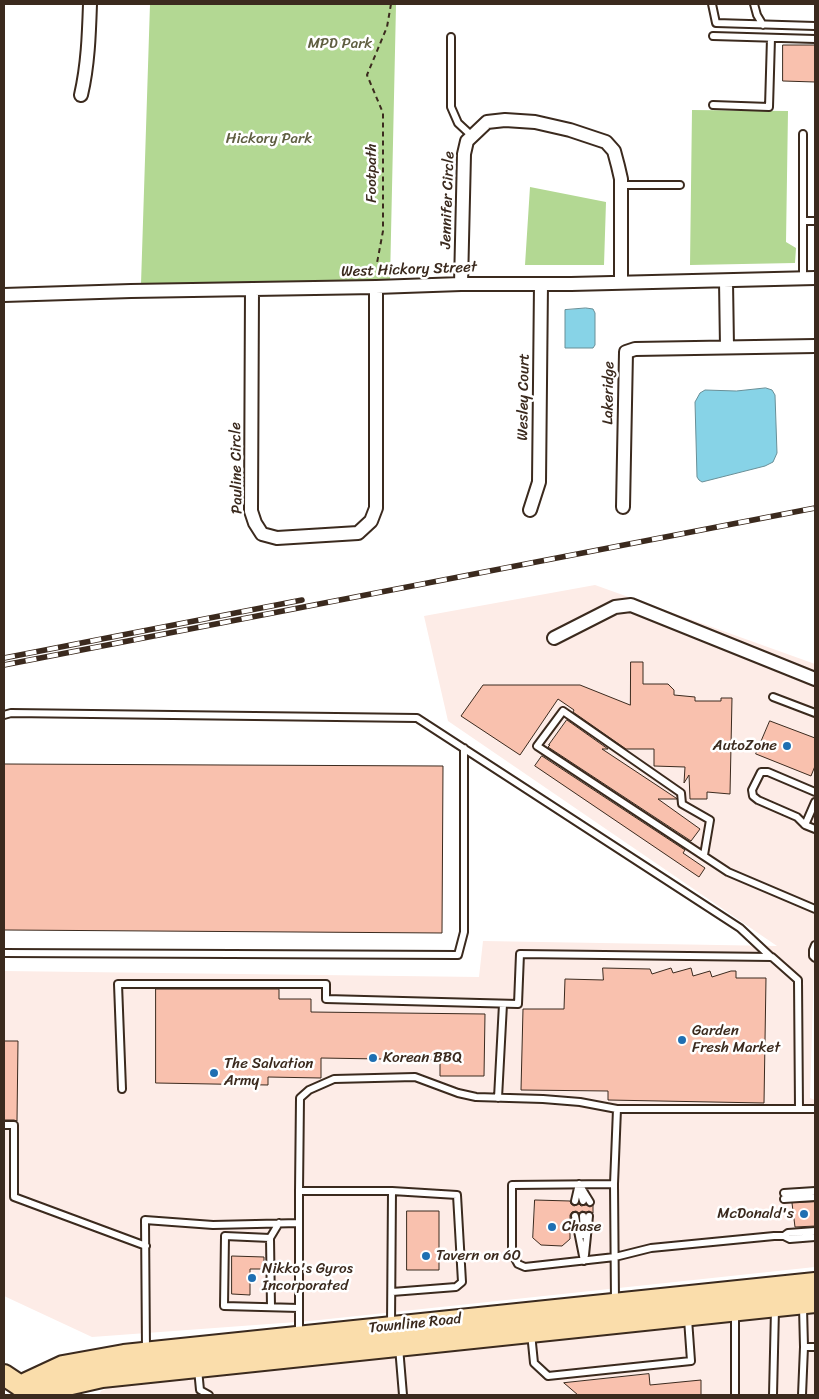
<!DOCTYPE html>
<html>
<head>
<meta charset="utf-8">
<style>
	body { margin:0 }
	#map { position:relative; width:819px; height:1399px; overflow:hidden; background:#fff; font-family:Sriracha,sans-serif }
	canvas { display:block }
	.frame { position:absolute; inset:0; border:5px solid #3b2a1e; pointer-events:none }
</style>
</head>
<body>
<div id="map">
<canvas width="819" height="1399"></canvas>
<div class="frame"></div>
</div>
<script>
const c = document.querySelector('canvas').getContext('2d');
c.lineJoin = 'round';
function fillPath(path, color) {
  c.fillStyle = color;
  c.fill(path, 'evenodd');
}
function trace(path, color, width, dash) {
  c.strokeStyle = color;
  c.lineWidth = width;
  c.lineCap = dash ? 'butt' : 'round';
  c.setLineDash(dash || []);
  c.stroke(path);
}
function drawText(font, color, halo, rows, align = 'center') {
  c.font = font + ' Sriracha,sans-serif';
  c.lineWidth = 5;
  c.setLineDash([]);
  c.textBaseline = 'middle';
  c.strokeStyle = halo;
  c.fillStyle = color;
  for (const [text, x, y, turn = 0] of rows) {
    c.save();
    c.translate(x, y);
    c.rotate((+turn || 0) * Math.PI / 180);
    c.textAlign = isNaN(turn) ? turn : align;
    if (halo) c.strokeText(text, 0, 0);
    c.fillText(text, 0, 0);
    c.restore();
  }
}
fillPath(new Path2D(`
	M595,585L815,664V967H814L810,1098L815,1100V1267L310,1321L92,1337L4,1296V971L479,977L483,941L777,946L448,721L424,616Z
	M815,1311V1395H99L101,1391L122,1382Z`), '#fdece7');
fillPath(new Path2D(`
	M150,4H392L396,5L390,280L141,284Z
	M692,110L788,111L786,242L796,248L795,263L690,265Z
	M530,187L606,202L604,265H525Z`), '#b3d893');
const water = new Path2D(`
	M586,308L593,309L595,313V345L593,348H565V310Z
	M766,388L772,390L775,395L777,453L773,462L765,466L702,482L699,480L697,477L695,402L700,393L705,390L736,391Z`);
fillPath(water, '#87d3e7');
trace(water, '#698f97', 1);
const building = new Path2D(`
	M783,45H815V82L783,81Z
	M631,662H643V684H668L674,690V695L695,697V701H721V698H732L730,794L707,792V799H690L689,775L684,783L685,767L654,766V749H626L573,712L574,710L558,699L520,755L461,716L483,685H580L630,705Z
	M567,720L608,749H602L676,798L677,799H658L700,829L691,841L548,747L550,745H549Z
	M770,721L815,738V766L811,776L756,754Z
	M542,756L685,850L683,853L705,868L699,877L535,766Z
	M4,764L443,766L442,933L4,930Z
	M603,968L650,969L652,974L671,968L673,973L691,968L693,976L710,971L712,977L731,971H736V978H766L764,1103L608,1100V1091L521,1090L523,1009H564L565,979L603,980Z
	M156,989H279V999H311V1012L485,1014L484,1076H440V1060L321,1058V1078L268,1077V1085L156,1083Z
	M4,1041H18L17,1121L14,1120H4Z
	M535,1200L570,1201L571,1204L574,1206L579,1204L581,1206L586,1205L590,1207L593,1205V1213L589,1211L586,1212L582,1211L579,1213L576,1211L572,1212L570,1215V1239L562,1246L541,1245L533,1238Z
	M815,1202V1226L795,1227L792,1203Z
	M407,1211H439V1270H407Z
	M232,1256L264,1257V1269H250V1295L232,1294Z
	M649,1374L650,1385L701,1380V1395H578L564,1383Z`);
fillPath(building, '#f9c1ae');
trace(building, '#3b2a1e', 1);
const service = new Path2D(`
	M712,4L716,23L815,26
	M754,4L757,15L763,25
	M713,36L815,39
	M451,37V107L458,123L472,136
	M713,105L769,107L771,38
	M803,134V278
	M621,185H680
	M803,221H815
	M773,697L815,713
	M4,715L11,713L417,718L740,928L771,957
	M815,802L805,825L815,829
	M805,825L797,817L758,800L753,796L752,790L761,772H768L815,792
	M704,855L710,820L682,804L681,793L563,711L537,746L728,872L815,909
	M815,945L813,950V956L815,958
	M4,953L458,955L464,932V748
	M122,1089L118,984H326V999L518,1004L520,954L772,957L798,980L799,1109
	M498,1098L503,1004
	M4,1125H14V1197L146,1246
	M579,1184L590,1202
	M614,1184L512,1185V1253L518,1264L525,1267L615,1257L651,1248L774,1236H784L790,1239L815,1237
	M580,1190L583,1201
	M299,1191L300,1098L309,1090L334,1079L415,1077L458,1093L476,1097L543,1099L580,1102L617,1109
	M784,1193L815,1191
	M784,1199L815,1197
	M575,1201L578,1188
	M575,1216L584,1261
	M583,1216L584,1235
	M784,1236L788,1233L815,1231
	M270,1238L279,1223
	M585,1255L589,1216
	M392,1292L456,1287L462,1282L457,1195L392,1191
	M615,1302L614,1184L617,1109H815
	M271,1307L270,1238L225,1236L224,1306L299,1308
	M803,1307L804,1347H815
	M299,1333V1191H392L391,1325
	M531,1333L534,1363L548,1376L691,1361L688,1319
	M399,1347L403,1395
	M146,1350L145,1220L213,1225L299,1223
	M198,1369L200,1390L209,1395
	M735,1395V1312
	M773,1395L775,1309
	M802,1395L804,1347`);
const minor = new Path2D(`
	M81,95C88,65 89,34 90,4
	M726,281L727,347
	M461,284L464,154L467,141L487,122L505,120L535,122L570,130L606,142L614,151L618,166L621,179V282
	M252,289L251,511L255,523L262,534L277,538L358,533L371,521L376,508V287
	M4,295L131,291L376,287L461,284H571L815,278
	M623,507L626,352L635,349L815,346
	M530,510L539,482L541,284
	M554,638L615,607L631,605L815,679`);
const primary = new Path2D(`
	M4,1375L31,1393
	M20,1386L63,1366L124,1355L815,1283
	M32,1393L102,1377L815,1302`);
trace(service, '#3b2a1e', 10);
trace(minor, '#3b2a1e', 16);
trace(primary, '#3b2a1e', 24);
trace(new Path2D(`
	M391,4L387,27L367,75L383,113V231L377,263L391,269L404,272L449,270`), '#3b2a1e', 2, [5, 4]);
trace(service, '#fff', 6);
trace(minor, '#fff', 12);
trace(primary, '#faddab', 20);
const rail = new Path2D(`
	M4,658L302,600
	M4,665L815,508`);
trace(rail, '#3b2a1e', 5.5);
trace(rail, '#fff', 4, [11]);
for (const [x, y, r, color] of [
	[787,746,5,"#1f6fb2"],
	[682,1040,5,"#1f6fb2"],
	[373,1058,5,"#1f6fb2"],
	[214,1073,5,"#1f6fb2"],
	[804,1214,5,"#1f6fb2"],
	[552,1227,5,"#1f6fb2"],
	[426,1256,5,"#1f6fb2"],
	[252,1278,5,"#1f6fb2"]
]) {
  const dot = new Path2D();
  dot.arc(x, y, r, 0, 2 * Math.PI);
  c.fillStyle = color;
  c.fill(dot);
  trace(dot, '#fff', 2);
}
drawText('15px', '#5f5e41', '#fff', [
	["MPD Park",340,44],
	["Hickory Park",269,139]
]);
drawText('15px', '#3b2a1e', '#fff', [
	["Footpath",372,173,-90],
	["Jennifer Circle",448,200,-88],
	["West Hickory Street",409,270,-2],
	["Lakeridge",609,393,-89],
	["Wesley Court",524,397,-89],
	["Pauline Circle",237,468,-91],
	["Townline Road",415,1324,-6]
]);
drawText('15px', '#3b2a1e', '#fff', [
	["AutoZone",777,746,"right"],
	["Garden",692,1031],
	["Fresh Market",692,1048],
	["Korean BBQ",383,1058],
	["The Salvation",224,1064],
	["Army",224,1081],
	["McDonald's",794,1214,"right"],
	["Chase",562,1227],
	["Tavern on 60",436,1256],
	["Nikko's Gyros",262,1269],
	["Incorporated",262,1286]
], 'left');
</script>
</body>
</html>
